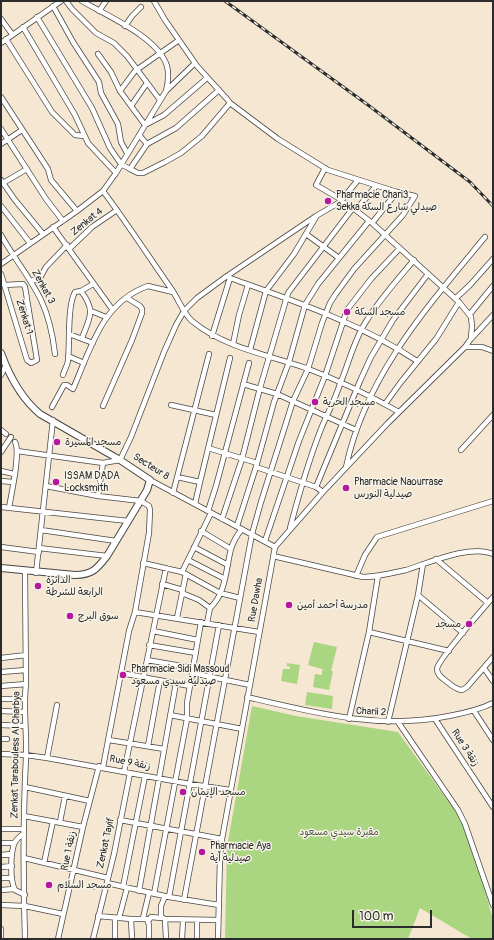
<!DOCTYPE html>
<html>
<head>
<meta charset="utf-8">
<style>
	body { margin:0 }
	#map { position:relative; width:494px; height:940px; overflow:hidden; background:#f5e7d1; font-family:Pangolin,sans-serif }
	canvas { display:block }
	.frame { position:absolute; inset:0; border:2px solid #2b2b2b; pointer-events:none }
	.scale { position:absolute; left:352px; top:910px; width:80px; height:18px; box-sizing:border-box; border:2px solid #2b2b2b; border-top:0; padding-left:5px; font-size:12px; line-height:14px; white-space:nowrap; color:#2b2b2b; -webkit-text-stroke:3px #f7f3e8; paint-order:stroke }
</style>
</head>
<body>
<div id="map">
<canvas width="494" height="940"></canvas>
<div class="frame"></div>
<div class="scale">100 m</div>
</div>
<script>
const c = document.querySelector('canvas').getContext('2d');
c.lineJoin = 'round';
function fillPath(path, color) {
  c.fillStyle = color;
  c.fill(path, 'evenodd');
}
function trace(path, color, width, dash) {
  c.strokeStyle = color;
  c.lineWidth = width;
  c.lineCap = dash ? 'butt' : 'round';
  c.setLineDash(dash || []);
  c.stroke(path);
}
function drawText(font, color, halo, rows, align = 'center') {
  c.font = font + ' Pangolin,"Playpen Sans Arabic",sans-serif';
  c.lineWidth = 3;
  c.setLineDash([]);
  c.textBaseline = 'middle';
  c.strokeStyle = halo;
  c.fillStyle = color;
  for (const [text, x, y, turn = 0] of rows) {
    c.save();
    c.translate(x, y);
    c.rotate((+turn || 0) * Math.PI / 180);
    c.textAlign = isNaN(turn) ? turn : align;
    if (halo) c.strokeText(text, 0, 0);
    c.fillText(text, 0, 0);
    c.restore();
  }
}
fillPath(new Path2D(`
	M314,642L337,647L331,671H333L329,690L313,687L315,674L322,675V670H325L308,665Z
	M287,663L300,665L297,684L281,681L283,669H290V667L287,666Z
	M307,692L333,696L332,709L305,705Z
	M252,706L296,716L398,732L464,823L483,883L493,920V939H472L420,908L408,939H225L227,847Z`), '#aad581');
const minor = new Path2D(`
	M66,1L72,9L96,33L114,43L127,56L160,100
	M154,1L165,20L197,66L227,99L230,103L278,139L328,170L397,192L415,196L403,215L354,269L335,295L330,303L322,323L308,369L293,401L261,502L252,534L184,900
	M53,6L73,42L99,82L101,93L118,124L121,142L127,153
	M99,11L106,1
	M37,17L92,108L110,148L121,164L130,169L138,173H143L165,162L181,153L202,136L230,103
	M1,19L12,34
	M125,26L132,16L141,7
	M23,27L75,115L88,143L116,173
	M6,39L52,112L75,135L84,136
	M1,43L61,1
	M98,54L111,72L120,91L145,125L164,115L207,78
	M120,91L135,71L179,40
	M166,91L195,63
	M1,97L48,169L51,180L77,211
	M131,106L147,83
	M1,129L46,199L63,221
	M139,135L147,144L176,128L219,90
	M1,144L22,130
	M325,168L316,185L342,200
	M130,169L147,144
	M1,180L15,200L43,234
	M3,183L27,169
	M103,191C127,223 149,257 172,290C179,300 183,313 192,321C223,347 268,355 306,368C338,380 369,395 399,412
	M340,202L344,203L353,208L372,223L459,302L471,317L472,326L471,338
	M1,206L30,243
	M356,210L376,186
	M372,223L397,192
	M53,227L112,309
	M306,234L339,258
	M1,235C13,257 30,277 41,300C49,317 53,336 55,354
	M69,249L92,227L117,210
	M1,264L77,211L103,191L116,173L166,91C168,83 169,74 167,66C158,37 107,16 82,1
	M1,274L27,360L31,363L37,360L25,287L23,284L4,285
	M227,276L230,278C294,301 360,323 417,361
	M31,281L40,278L46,267L67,245
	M81,291C96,311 90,317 82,338
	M455,299L470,285L493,259
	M91,311L106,317
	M470,314L493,286
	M69,334L93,343
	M212,336L230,278
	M233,344L239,315L248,285
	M465,347H482L493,351
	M250,350L266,291L294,254L316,217
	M68,356L84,363
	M1,375L5,367
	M63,375C64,370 68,365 68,360C70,343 67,306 75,292L81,291L93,284
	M243,384L277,394L356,430
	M385,404L401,382L436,339L459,302
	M171,405L216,415
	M103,406L132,340L142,313V309L140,306L127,298
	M52,407L64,385H67L73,389C91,348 102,302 148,286L173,292
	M1,430L6,434
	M208,448L257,463
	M461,450L493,415
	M17,451L103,463L120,460L131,437L164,352L176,325L184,311L197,298L227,276L316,216L340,202L358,180
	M1,452L11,437
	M256,467L316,487
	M346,467C365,376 428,306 485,237
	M1,471L14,474
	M177,477L200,482L230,358
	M150,480L275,547
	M1,481L13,482
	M46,486L98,496L141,501L149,506L150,510L149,533L135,612L129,631L103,767
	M323,492L316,487L360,381L371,357L393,320L428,274
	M173,493L209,354
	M98,496L103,463
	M195,504L200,482
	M1,507L128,521
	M9,508C11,495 21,452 15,442
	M208,511L216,486L249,363
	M222,519L242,459L260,388L288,293L353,208
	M237,526L256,467L274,402L289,362L305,305L318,284L369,221
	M290,528C299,494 308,462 321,429C327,414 335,400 340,384C349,363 354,339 367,320C380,299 398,279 414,260
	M41,530L116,541
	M201,531L231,549
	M265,541L299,441L325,376L347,310L371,279L400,248
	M1,547L39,552
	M194,547L228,565
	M39,548L107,556
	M273,556L363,577C378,577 392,573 406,570C429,563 470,544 493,554
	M436,559L488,603
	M188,560L225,579
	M143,563L182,572L220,593L240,598
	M182,572L211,513
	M36,573L53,420
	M356,576L365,555L377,537L493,501
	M162,584L183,590
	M182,593L199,600L210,608L207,623
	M418,595L463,633
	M493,597C484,608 438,659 437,669C437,675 442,678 446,681C451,685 456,690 462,690L467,687L493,657
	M210,608C226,594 226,568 231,549C233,542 237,535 242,529
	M135,612L259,632
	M177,618L186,574
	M153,631L198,640
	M369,632L449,651
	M149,645L196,653
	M1,658L26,655
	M147,660L193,668
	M484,668L493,681
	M1,672L26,670
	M121,673L190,686
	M192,673L250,685
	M1,686L26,684
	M247,697C315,713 380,730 449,716C465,713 479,710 493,703
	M1,699H24
	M1,711L25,712
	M474,711L493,740
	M170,715L242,729
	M349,719L369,632L378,576
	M435,719L493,807
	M388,722L418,595L423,564
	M398,722L458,810L465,824L493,905
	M1,725L25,726
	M1,739H7
	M109,740L164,749
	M148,746L160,680
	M1,754L26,755L47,758L190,784L230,790
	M47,758L57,705
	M124,772L166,568
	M25,787L90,801
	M24,816L83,827
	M120,820L222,839
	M60,822L65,796
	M1,829H24
	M24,833C21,836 17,838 15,842C10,852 10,881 15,890L25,895
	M1,843H14
	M1,855L12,854
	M24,858L108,878
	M44,863L53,821
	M1,867L12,866
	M1,878H12
	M107,883L169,897L219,905
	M123,887L145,776
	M1,890L14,889
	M139,891L176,683
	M154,894L187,719V703L201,622
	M165,896L161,906V917L165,919L166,939
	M169,897L219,625
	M1,905L25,906L63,914
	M98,916L131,919H147L149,925V939
	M115,918V939
	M119,918L127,888
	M143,918L149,893
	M131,919L132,939
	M165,919L218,920
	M149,920L151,917L161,918
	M1,929V939
	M25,939C23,878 23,817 26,757C27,733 23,708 26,684L25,571
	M58,939L83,827L99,766
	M93,939L114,854L130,773
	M182,939L183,920
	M197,939V920
	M218,939L220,858L222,839L275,547L323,492L388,423L465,347L470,340L493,315`);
const tertiary = new Path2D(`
	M1,353C9,375 22,399 40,414L120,460L150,480L147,490L107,556C97,569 92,575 75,575L1,568`);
trace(minor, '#494744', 6);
trace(tertiary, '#494744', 8);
trace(minor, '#fff', 4.5);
trace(tertiary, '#fff', 6);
const rail = new Path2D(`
	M225,1L368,105L470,182L493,206`);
trace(rail, '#2b2b2b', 3);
trace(rail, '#f7f3e8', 1.5, [4.5]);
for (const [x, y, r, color] of [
	[328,201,4,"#b5179e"],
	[347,312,4,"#b5179e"],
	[315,402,4,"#b5179e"],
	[57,442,4,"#b5179e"],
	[56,482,4,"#b5179e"],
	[346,488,4,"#b5179e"],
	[38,586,4,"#b5179e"],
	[289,605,4,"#b5179e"],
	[70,616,4,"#b5179e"],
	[469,624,4,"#b5179e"],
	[123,675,4,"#b5179e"],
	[183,792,4,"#b5179e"],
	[202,852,4,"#b5179e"],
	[49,885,4,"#b5179e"]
]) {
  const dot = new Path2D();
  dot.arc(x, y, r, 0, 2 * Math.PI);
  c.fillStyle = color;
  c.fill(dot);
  trace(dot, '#f7f3e8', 1.5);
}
drawText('10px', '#2b2b2b', '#f7f3e8', [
	["Pharmacie Chari3",336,195],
	["Sekka صيدلي شارع السكة",336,207],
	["مسجد السكة",355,312],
	["مسجد الحرية",323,402],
	["مسجد المسيرة",65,442],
	["ISSAM DADA",64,476],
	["Locksmith",64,488],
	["Pharmacie Naourrase",354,482],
	["صيدلية النورس",354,494],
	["الدائرة",46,580],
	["الرابعة للشرطة",46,592],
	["مدرسة أحمد أمين",297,605],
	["سوق البرج",78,616],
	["مسجد",461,624,"right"],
	["Pharmacie Sidi Massoud",131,669],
	["صيدلية سيدي مسعود",131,681],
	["مسجد الإيمان",191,792],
	["Pharmacie Aya",210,846],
	["صيدلية اًية",210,858],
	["مسجد السلام",57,885]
], 'left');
drawText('10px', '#2b2b2b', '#f7f3e8', [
	["Zenkat 4",87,222,-39],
	["Zenkat 3",43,287,61],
	["Zenkat 1",24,317,73],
	["Secteur 8",151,467,32],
	["Rue Dawha",256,600,-80],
	["Charii 2",371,712,3],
	["Rue 3 زنقة",465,748,57],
	["Zenkat Tarabouless Al Charbya",16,755,-89],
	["Rue 9 زنقة",130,763,11],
	["Zenkat Tayif",106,843,-78],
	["Rue 1 زنقة",69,851,-78]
]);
drawText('10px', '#4b5640', '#f7f3e8', [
	["مقبرة سيدي مسعود",339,832]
]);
</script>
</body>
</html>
